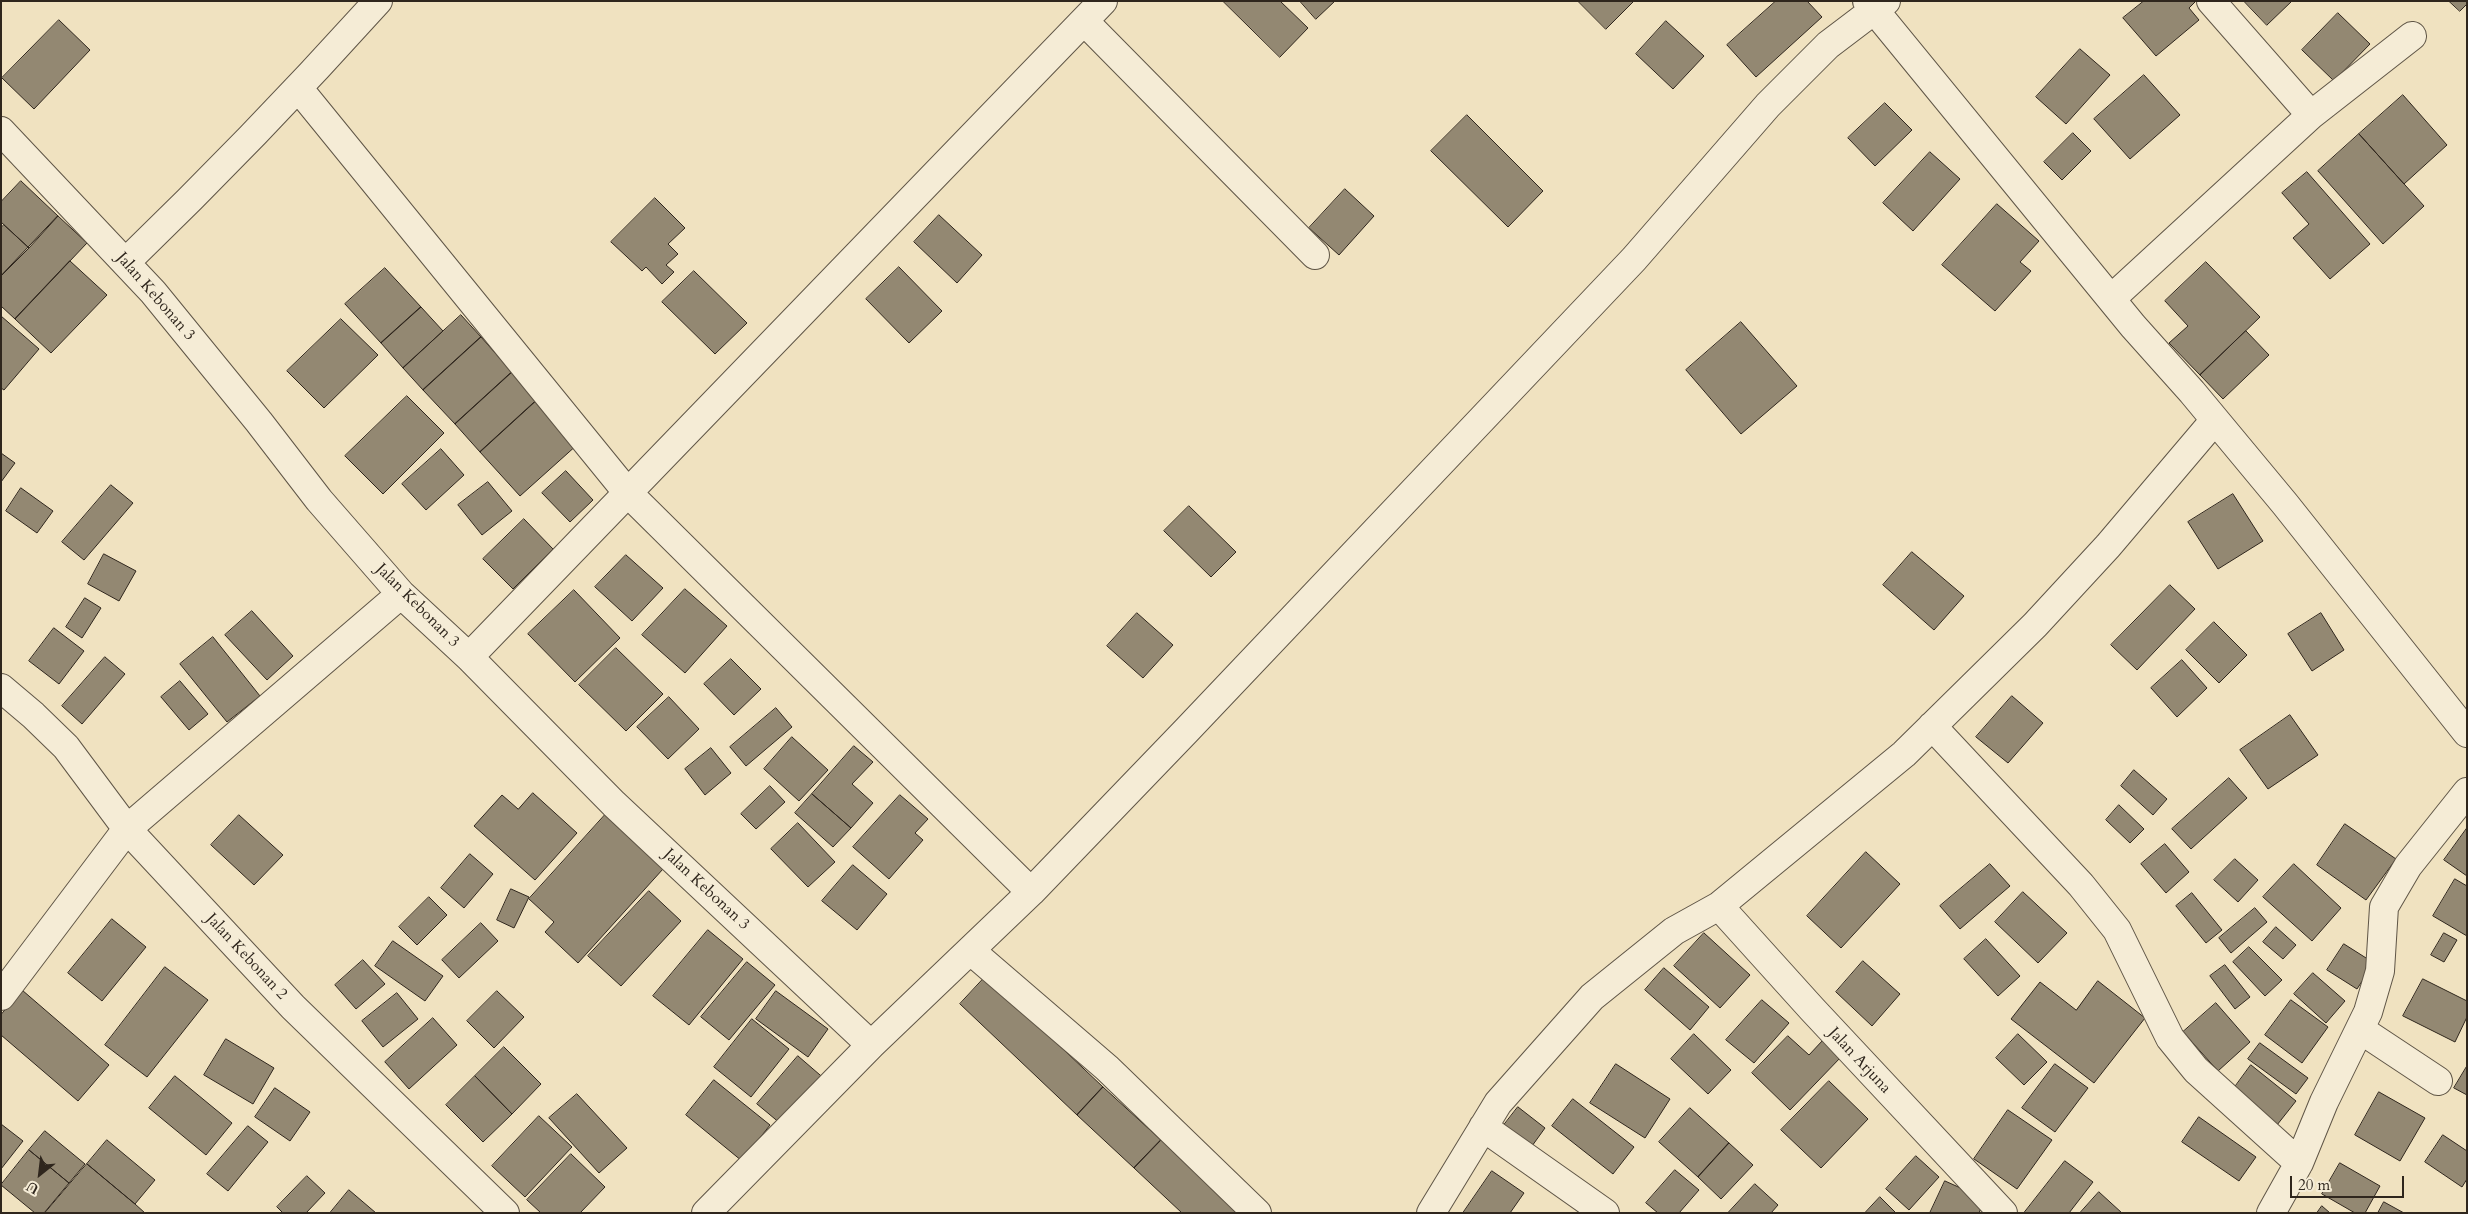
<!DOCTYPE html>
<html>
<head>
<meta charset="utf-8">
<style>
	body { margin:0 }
	#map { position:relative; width:2468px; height:1214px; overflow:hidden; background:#f0e2c0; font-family:Cardo,serif }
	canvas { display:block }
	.frame { position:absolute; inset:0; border:2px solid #2f261d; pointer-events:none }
	.north { position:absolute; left:15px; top:1149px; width:50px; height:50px; -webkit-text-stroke:4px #f5ecd6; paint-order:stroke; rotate:209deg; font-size:14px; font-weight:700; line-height:20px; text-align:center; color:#2f261d }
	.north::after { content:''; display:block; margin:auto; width:18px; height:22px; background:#2f261d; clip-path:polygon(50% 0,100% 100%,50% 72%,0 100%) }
	.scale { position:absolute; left:2290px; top:1176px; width:114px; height:22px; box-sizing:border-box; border:2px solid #2f261d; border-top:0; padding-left:6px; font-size:15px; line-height:18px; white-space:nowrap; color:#2f261d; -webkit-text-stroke:4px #f5ecd6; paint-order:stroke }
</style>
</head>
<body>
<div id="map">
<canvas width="2468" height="1214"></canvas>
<div class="frame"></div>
<div class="north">U</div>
<div class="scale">20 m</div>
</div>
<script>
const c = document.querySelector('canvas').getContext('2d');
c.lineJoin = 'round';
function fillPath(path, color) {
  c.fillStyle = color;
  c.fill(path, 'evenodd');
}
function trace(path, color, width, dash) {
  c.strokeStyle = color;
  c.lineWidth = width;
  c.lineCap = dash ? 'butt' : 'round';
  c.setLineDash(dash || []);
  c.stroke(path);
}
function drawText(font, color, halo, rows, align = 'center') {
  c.font = font + ' Cardo,serif';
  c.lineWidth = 4.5;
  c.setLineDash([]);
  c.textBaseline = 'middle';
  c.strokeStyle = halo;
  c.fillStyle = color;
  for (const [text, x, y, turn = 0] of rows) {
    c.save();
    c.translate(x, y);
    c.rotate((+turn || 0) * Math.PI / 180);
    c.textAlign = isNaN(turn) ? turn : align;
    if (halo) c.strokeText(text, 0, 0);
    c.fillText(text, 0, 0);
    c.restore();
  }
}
const building = new Path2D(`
	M1223,1H1280L1308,28L1280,57Z
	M1300,1H1335L1316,19Z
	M1578,1H1634L1606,29Z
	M1776,1H1807L1822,17L1756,77L1727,45Z
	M2144,1H2196L2189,8L2199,20L2156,56L2123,18Z
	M2244,1H2292L2267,25Z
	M2449,1H2467V4L2460,11Z
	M2338,13L2370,44L2334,81L2302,50Z
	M59,20L90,50L34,109L2,78Z
	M1666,21L1704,56L1673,89L1636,54Z
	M2080,49L2110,75L2066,124L2036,97Z
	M2144,75L2180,115L2130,159L2094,119Z
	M2403,95L2447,145L2404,184L2359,134Z
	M1885,103L1912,130L1875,166L1848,138Z
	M1467,115L1543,191L1508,227L1431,151Z
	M2073,133L2091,151L2062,180L2044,162Z
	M2359,134L2424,206L2383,244L2318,171Z
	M1930,152L1960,179L1913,231L1883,203Z
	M2307,172L2370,244L2330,279L2293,238L2309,224L2282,193Z
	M21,181L58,216L29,248L1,222V202Z
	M1345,189L1374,216L1339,255L1309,228Z
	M655,198L685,228L668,244L678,254L666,265L674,272L662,284L646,267L642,271L611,242Z
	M1997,204L2039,241L2020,262L2031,271L1995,311L1942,265Z
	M939,215L982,255L957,283L914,242Z
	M58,216L87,243L15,319L1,306V276Z
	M4,225L29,248L1,276V228Z
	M70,261L107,295L51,353L15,319Z
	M2206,262L2260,317L2200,375L2169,343L2188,326L2165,301Z
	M899,267L942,311L909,343L866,299Z
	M385,268L421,307L381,343L345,304Z
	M694,271L747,323L715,354L662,302Z
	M421,307L443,331L403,368L381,343Z
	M461,315L481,337L423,390L403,368Z
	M1,316L39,349L4,390L1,388Z
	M341,319L378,355L324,408L287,371Z
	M1741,322L1797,386L1741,434L1686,370Z
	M2246,331L2269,355L2223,399L2200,375Z
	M481,337L512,372L455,424L423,390Z
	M512,372L538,399L480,452L455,424Z
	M407,396L444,433L383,494L345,456Z
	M538,399L578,444L520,496L480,452Z
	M441,449L464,475L426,510L402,484Z
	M1,453L15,463L1,482Z
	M566,471L593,500L570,522L542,493Z
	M488,482L512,511L482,535L458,505Z
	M111,485L133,503L84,560L62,542Z
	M21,488L53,511L37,533L6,511Z
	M2233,494L2263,541L2218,569L2188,522Z
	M1189,506L1236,552L1211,577L1164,531Z
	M524,519L553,549L513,589L483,559Z
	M1912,552L1964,596L1934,630L1883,585Z
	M104,554L136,571L119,601L88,584Z
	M626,555L663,588L632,621L595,587Z
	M2170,585L2195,609L2137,670L2111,645Z
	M685,589L727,626L685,673L642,635Z
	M574,590L620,638L575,682L528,634Z
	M85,598L101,608L82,638L66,627Z
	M252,611L293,656L267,680L225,635Z
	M1137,613L1173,645L1143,678L1107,646Z
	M2321,613L2344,650L2312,671L2288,634Z
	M2214,622L2247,655L2219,683L2186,650Z
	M54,628L84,651L59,684L29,661Z
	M213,637L260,696L227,722L180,664Z
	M616,648L663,694L626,731L579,685Z
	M105,657L125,674L82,724L62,706Z
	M731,659L761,689L734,715L704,684Z
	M2182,660L2207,688L2177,717L2151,688Z
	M180,681L208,714L189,730L161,697Z
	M2012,696L2043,723L2008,763L1976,737Z
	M669,697L699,729L668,759L637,727Z
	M776,708L792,727L746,766L730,747Z
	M2290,715L2318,755L2268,789L2240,750Z
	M792,737L828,770L799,801L764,769Z
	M854,746L873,762L852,784L873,803L851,828L812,794Z
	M711,748L731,773L705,795L685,769Z
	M2134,770L2167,799L2153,815L2121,786Z
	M2229,778L2247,798L2191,849L2172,829Z
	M770,786L785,802L756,829L741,814Z
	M533,793L577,833L535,880L474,826L502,795L518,809Z
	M812,794L851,828L833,847L795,813Z
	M900,795L928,819L915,833L923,840L889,879L853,847Z
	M2119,805L2144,829L2130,843L2106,820Z
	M239,815L283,855L254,885L211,845Z
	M605,815L663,869L578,963L545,932L554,922L529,899Z
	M798,823L835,862L808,887L771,849Z
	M2345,824L2396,859L2366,900L2317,865Z
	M2467,828V876L2444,860Z
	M2165,844L2189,872L2166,893L2141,864Z
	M1866,852L1900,884L1841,948L1807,916Z
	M470,854L493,874L464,908L441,888Z
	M2235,859L2258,880L2238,902L2214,880Z
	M1990,864L2010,886L1960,929L1940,906Z
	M2294,864L2341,908L2312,941L2263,897Z
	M853,865L887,894L857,930L822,901Z
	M2455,879L2467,886V936L2433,916Z
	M511,889L529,897L514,928L497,920Z
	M649,891L681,921L621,986L588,956Z
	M2023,892L2067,933L2038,963L1995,922Z
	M2192,893L2222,930L2206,943L2176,906Z
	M429,897L447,915L417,945L399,927Z
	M2255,908L2267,922L2231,953L2219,938Z
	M112,919L146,947L102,1001L68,973Z
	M481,923L498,941L459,978L442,960Z
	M2276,927L2296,945L2283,959L2263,942Z
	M708,930L743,959L689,1025L653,996Z
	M1704,933L1750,975L1720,1008L1674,966Z
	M2444,933L2457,940L2444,962L2431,955Z
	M1986,939L2020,976L1998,996L1964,959Z
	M393,941L443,976L425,1001L375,966Z
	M2344,944L2374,963L2357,989L2327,970Z
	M2249,947L2282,980L2265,996L2233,962Z
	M363,960L385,984L356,1009L335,985Z
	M1863,961L1900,994L1872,1026L1836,992Z
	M747,962L775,985L729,1040L701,1017Z
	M2225,965L2250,997L2235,1009L2210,976Z
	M165,967L208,1000L147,1077L105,1045Z
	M1664,968L1709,1007L1690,1030L1645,990Z
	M2313,973L2345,1001L2326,1023L2294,994Z
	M986,976L1103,1087L1077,1115L960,1004Z
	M2423,979L2467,1001V1017L2455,1042L2403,1016Z
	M2098,981L2145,1018L2094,1083L2011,1019L2040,982L2076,1010Z
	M22,990L109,1065L78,1101L1,1035V1015Z
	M497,991L524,1017L494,1048L467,1021Z
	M776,991L828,1029L808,1057L756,1019Z
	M397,993L418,1019L383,1047L362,1021Z
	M1762,1000L1789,1023L1754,1063L1726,1040Z
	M2291,1000L2328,1027L2302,1063L2265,1035Z
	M2216,1003L2250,1042L2218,1071L2183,1032Z
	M433,1018L457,1045L409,1089L385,1062Z
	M752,1019L789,1049L751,1097L714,1067Z
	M1694,1034L1731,1070L1708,1094L1671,1059Z
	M2018,1034L2047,1062L2024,1085L1996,1058Z
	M1788,1036L1809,1055L1823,1040L1841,1057L1790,1110L1752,1073Z
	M226,1039L274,1068L253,1104L204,1075Z
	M2260,1043L2308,1078L2296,1094L2248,1059Z
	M504,1047L541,1084L512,1114L475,1076Z
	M798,1056L827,1081L787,1129L757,1104Z
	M1616,1064L1670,1099L1645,1138L1590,1103Z
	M2055,1064L2088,1088L2055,1132L2022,1108Z
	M2251,1065L2296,1101L2277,1125L2232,1091Z
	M2467,1066V1095L2454,1088Z
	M175,1076L232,1123L206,1155L149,1108Z
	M475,1076L512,1114L483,1142L446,1105Z
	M714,1080L770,1125L742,1161L686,1115Z
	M1829,1081L1868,1119L1821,1168L1781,1130Z
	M1103,1087L1161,1140L1134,1168L1077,1115Z
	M275,1088L310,1112L290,1141L255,1117Z
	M2379,1092L2425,1118L2400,1161L2355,1135Z
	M577,1094L627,1148L599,1173L549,1118Z
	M1573,1099L1634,1147L1613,1174L1552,1126Z
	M1518,1107L1545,1128L1532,1146L1504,1125Z
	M1690,1108L1729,1143L1698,1177L1659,1142Z
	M2008,1110L2052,1140L2017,1189L1974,1159Z
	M539,1116L572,1147L525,1197L492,1166Z
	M2199,1117L2256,1157L2239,1181L2182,1142Z
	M1,1124L23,1141L1,1169Z
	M248,1126L268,1142L228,1191L207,1174Z
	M45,1131L85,1164L69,1183L29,1150Z
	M2443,1135L2467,1151V1179L2462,1187L2425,1162Z
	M107,1140L155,1180L135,1204L87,1164Z
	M1161,1140L1238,1213H1182L1134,1168Z
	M1729,1143L1753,1165L1721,1199L1698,1177Z
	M29,1150L69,1183L44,1213H35L1,1185Z
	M571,1154L605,1187L580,1213H541L527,1200Z
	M1916,1156L1939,1177L1909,1210L1886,1189Z
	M2065,1161L2093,1182L2069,1213H2024Z
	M2340,1163L2380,1186L2365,1213H2355L2322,1194Z
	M87,1164L135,1204L145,1213H45Z
	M1675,1170L1699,1190L1679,1213H1658L1646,1203Z
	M1492,1171L1524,1193L1510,1213H1463Z
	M307,1176L325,1193L306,1213H283L277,1207Z
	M1945,1181L1985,1199L1979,1213H1930Z
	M1755,1184L1778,1205L1771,1213H1728Z
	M349,1190L376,1213H330Z
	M2099,1192L2122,1213H2080Z
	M1880,1197L1896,1213H1865Z
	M2384,1202L2404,1213H2378Z
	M2322,1206L2330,1213H2317Z`);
fillPath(building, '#938872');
trace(building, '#2f261d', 1);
const minor = new Path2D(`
	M1867,1L2133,326L2192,392L2285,504L2467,733
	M1084,21L1315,255
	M299,89L627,492L1031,892
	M2311,115L2412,36
	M1,131L153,292L259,422L319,500L401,594L469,657L614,804L871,1045
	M126,262C213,178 297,91 378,1
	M2112,298L2311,115L2211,1
	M469,657L1103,1
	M1,688L33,715L66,747L127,829L293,1007L505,1213
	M1932,726L2081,885L2117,930L2170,1038L2196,1070L2299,1163
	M1719,906L1812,1009L2003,1213
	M971,951L1107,1068L1257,1213
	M1,996L127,829L401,594
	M2361,1030L2438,1081
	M1483,1127L1605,1213
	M706,1213L871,1045L1031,892L1186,731L1634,259L1768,105L1828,45L1886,1
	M1431,1213L1498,1103L1592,997L1674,931L1719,906L1904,754L2035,625L2108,546L2214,421
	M2271,1213L2299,1163L2324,1102L2368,1012L2380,971L2384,907L2408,866L2467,792`);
trace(minor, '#5f5546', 30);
trace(minor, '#f5ecd6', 28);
drawText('16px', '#2f261d', '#f5ecd6', [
	["Jalan Kebonan 3",155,297,49],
	["Jalan Kebonan 3",417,606,45],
	["Jalan Kebonan 3",706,890,43],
	["Jalan Kebonan 2",246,957,47],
	["Jalan Arjuna",1859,1061,47]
]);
</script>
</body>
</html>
